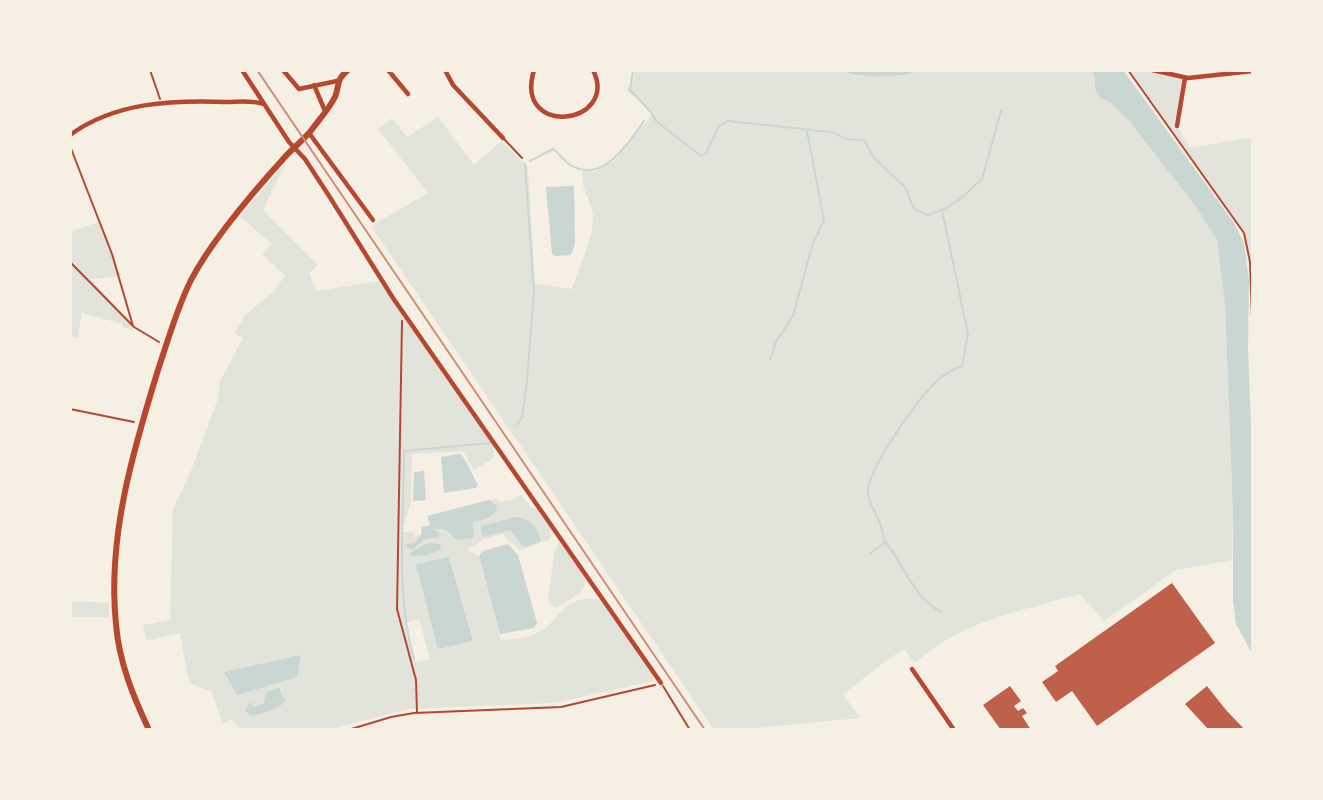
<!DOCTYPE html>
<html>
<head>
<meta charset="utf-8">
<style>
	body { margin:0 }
	#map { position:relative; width:1323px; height:800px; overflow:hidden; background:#f6efe4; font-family:Signika,sans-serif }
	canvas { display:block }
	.frame { position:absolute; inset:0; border:72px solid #f6efe4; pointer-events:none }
</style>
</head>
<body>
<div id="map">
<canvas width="1323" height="800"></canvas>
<div class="frame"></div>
</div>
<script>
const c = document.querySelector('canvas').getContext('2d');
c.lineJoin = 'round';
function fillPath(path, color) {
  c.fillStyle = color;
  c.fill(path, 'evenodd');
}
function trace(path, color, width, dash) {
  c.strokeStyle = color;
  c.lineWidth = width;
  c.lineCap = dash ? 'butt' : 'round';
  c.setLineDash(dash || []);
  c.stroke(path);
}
fillPath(new Path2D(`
	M634,70H836L854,76L864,77L892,76L925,70H1091L1095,77V89L1100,98L1110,102L1130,122L1196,207L1217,240L1225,304L1233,514L1232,560L1176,570L1104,621L1080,594C1022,611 960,621 915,663L904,649C883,662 864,679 843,694L860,718L736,730H714L371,226L428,193L378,129L392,118L407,137L438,117L474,165L501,141L528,167L535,284L572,289C579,266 594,238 593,214C591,199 579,187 583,171L594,172L614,161L654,112L626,90L633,82Z
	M1130,70C1150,70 1165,79 1185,78L1177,126L1190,148L1253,137V298L1246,238Z
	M286,162L263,210L318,265L309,274L317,291L379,281L493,443L494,458L474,470L463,451L412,454L411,502L401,533L413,531L415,536L420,535L415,543L417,546L425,539H433L432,529H444L450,536L474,531L473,523L478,521L493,504L489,500L497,499L498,502L512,500L521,495L531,507L536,509L552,530L549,540L541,542L540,535L521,517L484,537L510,530L522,546L527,548L521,550L507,540L504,534L483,539L477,544L468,547L470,551L479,556L501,640C512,639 525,638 535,634C561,623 561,592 602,600L652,674L653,681L555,703L408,709L328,730H240L232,719L223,724L211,691L191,684L188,678L180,633L146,641L143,625L170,620L173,508L189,476L218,399L220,381L243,338L235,333L245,315L272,293L285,276L262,254L272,244L240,217ZM449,557L450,558L473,641L417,564ZM419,619L430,659L415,662L406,623Z
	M101,221L121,276L91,279L134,327L133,331L122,327V324L82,313L78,338L70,336V232Z
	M559,541L584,576L586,583L581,592L556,608L549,602L548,598L554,555Z
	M70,601L109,603V617H70Z`), '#e2e4dc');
fillPath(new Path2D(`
	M836,70H925C895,78 865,80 836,70Z
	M1091,70H1123L1234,223L1244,243L1249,280L1248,349L1253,478V655L1236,624L1233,600V514L1225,304L1217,240L1196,207L1130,122L1110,102L1100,98L1095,89V77Z
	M574,186L575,244L571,255L555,256L552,254L546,187Z
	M458,454L462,455L478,485L476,488L444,493L441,457Z
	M424,471L426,500L413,501L414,472Z
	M489,500L497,506C497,518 481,519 473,523L474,535L472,538L457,540L444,529H434L439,533V538L425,539L413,549L407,548V544L415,543L422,533L421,527L430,525L427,516Z
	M516,517C530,518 540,529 541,542L527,547L522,546L510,530L483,537L481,526Z
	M429,543L440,544L441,549L428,555L410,556L412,551Z
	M508,544L518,555L537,623L534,628L500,634L479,556L483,551Z
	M449,557L473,641L438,649L416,564Z
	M301,655L297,677L237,695L224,672Z
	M278,688L280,689L281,694L286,700L280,706L270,711L252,716L245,711L250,702L254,707L264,703L266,692Z`), '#c9d6d2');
trace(new Path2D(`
	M633,70L630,90L651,112L656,121L701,156L706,153L719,126L728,121L831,132L847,139L864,140L874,158L905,187L914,209L928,215L942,210L968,334L962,366C954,369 945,373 939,379C919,397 870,465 868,491C868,503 875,511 879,521C882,527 883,535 885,542L871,553
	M530,161L553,149C559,153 563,160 569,164C601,186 628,144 644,121
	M942,210L959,200L982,179L1001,111
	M770,359L777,340L793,316L812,246L824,220L807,131
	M517,425L522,417L527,380L534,292L525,164
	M886,543C906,567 912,596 941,612
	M414,659C395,593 404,519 404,451L490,443`), '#c9d6d2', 2);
fillPath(new Path2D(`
	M1172,583L1215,643L1097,726L1072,691L1056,702L1042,682L1058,671L1055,666Z
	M1010,686L1021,701L1014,706L1018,711L1023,708L1027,713L1022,716L1031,730H1001L983,705Z
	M1207,686L1226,710L1245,730H1209L1185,704Z`), '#bf614a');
trace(new Path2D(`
	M150,70L160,99
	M70,146L112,254L133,326
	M70,262L134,327L159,342
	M402,321L397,609L416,680L417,713
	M70,409L134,422
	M663,686L690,730
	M348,730L391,717L414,713L561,707L655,685`), '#b5482f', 2);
trace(new Path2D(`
	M1128,70L1244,233L1250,262L1253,345
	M504,139L522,158`), '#b5482f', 2);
trace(new Path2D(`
	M242,70L289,142L305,159L331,199L393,298L661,683
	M283,70L299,89L337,81
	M388,70L408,94
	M445,70L453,85L503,138
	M534,70C513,139 620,125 593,70
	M1152,70L1188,78L1253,71
	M314,85L325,111
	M1177,126L1185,78
	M309,133L373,220
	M70,135C115,102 172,100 226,102C238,102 252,100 263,104
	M912,669L954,730`), '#b5482f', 4.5);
trace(new Path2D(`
	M149,730C133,696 119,662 116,624C107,538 133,451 158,370C168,340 177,308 191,280C211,242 255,190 284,158C292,149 302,141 310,132C318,121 329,109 335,97C340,85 335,81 348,70`), '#b5482f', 6);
trace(new Path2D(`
	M257,70L705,730`), '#cf8b77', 2);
</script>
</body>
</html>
